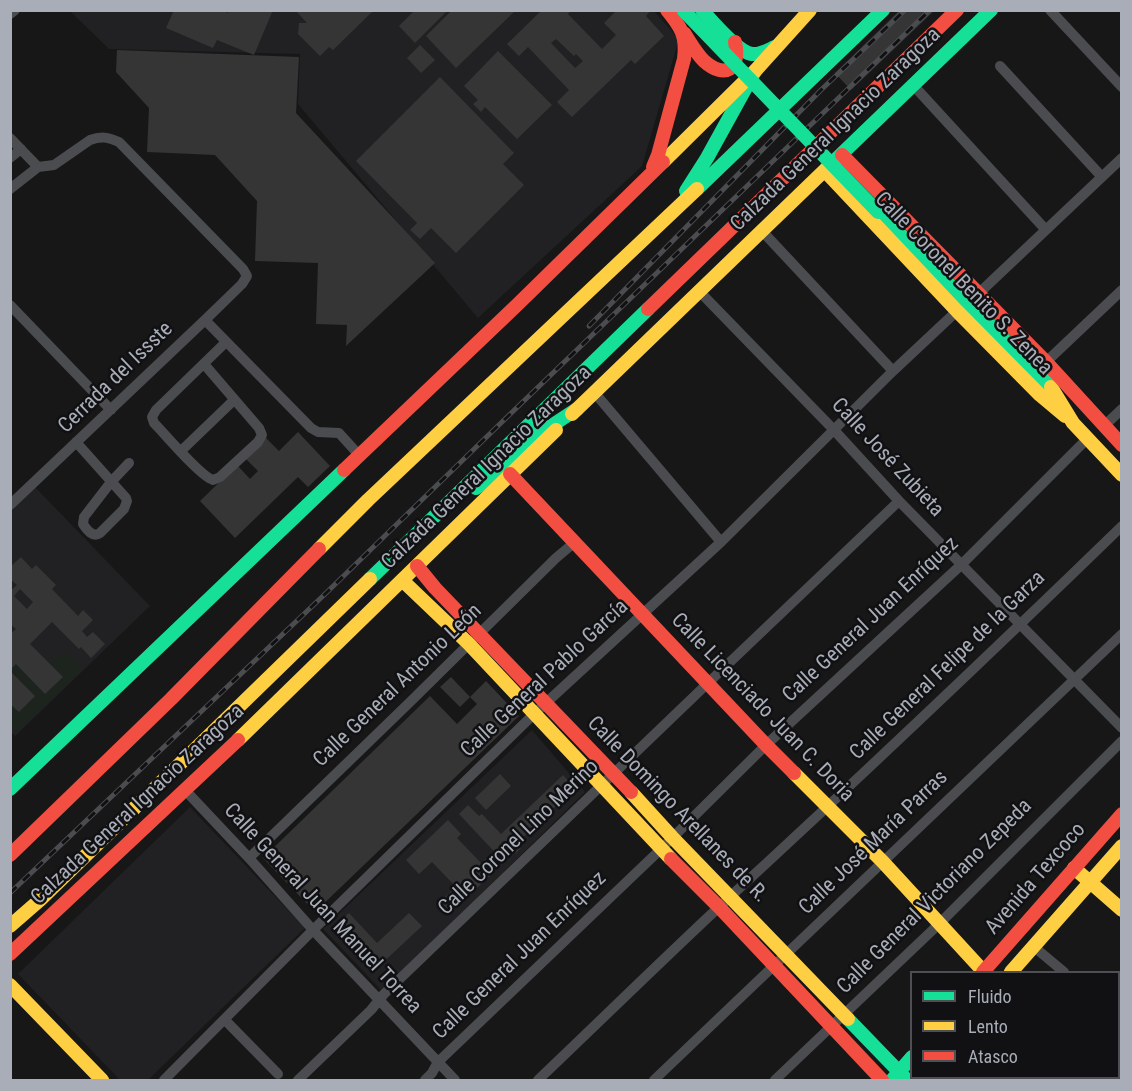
<!DOCTYPE html>
<html>
<head>
<meta charset="utf-8">
<style>
	body { margin:0 }
	#map { position:relative; width:1132px; height:1091px; overflow:hidden; background:#171717; font-family:"Roboto Condensed",sans-serif }
	canvas { display:block }
	.frame { position:absolute; inset:0; border:12px solid #a8adb8; pointer-events:none }
	.legend { position:absolute; left:910px; top:971px; width:210px; height:108px; box-sizing:border-box; background:#111113; border:2px solid #4d4f55; margin:0; padding:8px 10px; list-style:none; font-size:18px; color:#a8adb8 }
	.legend li { display:flex; align-items:center; gap:12px; height:30px }
	.legend b { width:30px; border:2px solid #4d4f55 }
</style>
</head>
<body>
<div id="map">
<canvas width="1132" height="1091"></canvas>
<div class="frame"></div>
<ul class="legend">
<li><b style="height:8px;background:#16e098"></b>Fluido</li>
<li><b style="height:8px;background:#ffcf43"></b>Lento</li>
<li><b style="height:8px;background:#f24e42"></b>Atasco</li>
</ul>
</div>
<script>
const c = document.querySelector('canvas').getContext('2d');
c.lineJoin = 'round';
function fillPath(path, color) {
  c.fillStyle = color;
  c.fill(path, 'evenodd');
}
function trace(path, color, width, dash) {
  c.strokeStyle = color;
  c.lineWidth = width;
  c.lineCap = dash ? 'butt' : 'round';
  c.setLineDash(dash || []);
  c.stroke(path);
}
function drawText(font, color, halo, rows, align = 'center') {
  c.font = font + ' "Roboto Condensed",sans-serif';
  c.lineWidth = 5;
  c.setLineDash([]);
  c.textBaseline = 'middle';
  c.strokeStyle = halo;
  c.fillStyle = color;
  for (const [text, x, y, turn = 0] of rows) {
    c.save();
    c.translate(x, y);
    c.rotate((+turn || 0) * Math.PI / 180);
    c.textAlign = isNaN(turn) ? turn : align;
    if (halo) c.strokeText(text, 0, 0);
    c.fillText(text, 0, 0);
    c.restore();
  }
}
fillPath(new Path2D(`
	M653,10L679,39L642,166L478,318L298,104L300,54L109,49L70,11Z
	M35,487L150,606L15,736L11,732V510Z
	M532,730L585,792L382,991L323,929Z
	M190,807L305,928L148,1080H120L18,974Z`), '#212123');
fillPath(new Path2D(`
	M63,650L82,669L16,733L11,728L10,704L19,712L35,696L11,670L16,664L45,694L63,677L50,664Z`), '#1d241e');
fillPath(new Path2D(`
	M174,10H222L228,13L229,10H273L254,55L217,40L213,48L166,28Z
	M295,10H374L333,50L329,47L320,56L298,34L299,23H307Z
	M415,10H448L415,43L399,26Z
	M452,10H516L456,68L426,36Z
	M542,10H571L568,14L602,49L616,35L604,23L617,10H651L646,16L664,36L635,64L631,60L572,117L557,102L569,90L528,47L519,56L507,44ZM556,39L574,56L576,54L583,61L575,68L551,43Z
	M900,10H935L851,90L835,73Z
	M420,45L435,60L421,73L407,58Z
	M117,50L299,57L296,113L435,263L346,346L347,325L316,324L318,263L255,261L257,201L215,155L147,152L149,108L116,72Z
	M498,51L552,105L517,139L485,107L481,112L473,104L478,100L464,86Z
	M440,77L514,153L503,164L524,185L456,253L431,228L420,239L410,230L417,223L356,161Z
	M298,432L330,466L308,487L298,477L235,538L200,501L237,465L250,479L258,471L245,458L266,438L279,451Z
	M21,557L32,569L36,565L56,585L52,589L78,616L83,610L93,620L82,631L87,637L93,632L105,644L91,658L81,647L79,649L52,622L30,644L63,677L45,694L16,664L10,670V634L16,629L10,624V591L17,585L10,579V567ZM20,589L33,602L27,609L14,596Z
	M10,671L35,696L19,712L10,704Z
	M451,677L470,697L460,707L440,687Z
	M486,681L519,716L315,912L263,858L430,696L457,724L477,704L470,697Z
	M500,774L511,786L486,810L475,798Z
	M563,775L575,788L516,844L521,848L515,854L514,853L504,862L459,814L468,805L479,816L482,814L501,834Z
	M448,820L461,834L457,838L481,863L485,859L496,870L449,914L438,903L456,887L432,862L419,874L406,860Z
	M349,913L377,943L409,913L422,926L377,968L365,955L366,953L338,923Z`), '#353536');
trace(new Path2D(`
	M1050,10L1122,87
	M10,14L15,10
	M1000,66L1102,177
	M914,86L1046,230
	M10,138L38,167
	M10,158L21,149
	M10,189L38,167
	M762,231L893,371
	M699,291L834,430L899,501L1122,728
	M978,294L1122,158
	M10,305L111,410
	M205,320L311,428L318,432L339,433L359,455
	M1046,362L1122,290
	M204,364L259,428L262,435L258,442L220,477L213,480C200,476 166,435 154,423L152,417L156,410L226,342
	M594,392L721,542
	M1104,426L1122,409
	M76,442L126,498L127,501L124,509L100,533C93,538 87,530 83,524L84,517L111,482L129,463
	M181,451L234,400
	M10,505L205,320L242,284L247,276L243,269L119,142C108,137 101,136 90,140L54,165L38,167
	M185,790L249,858L313,930L455,1080
	M249,858L409,703L556,558L575,542
	M1033,946L1064,972
	M1118,1019L1122,1021
	M225,1020L278,1074
	M955,1078L958,1080
	M1071,1078L1075,1080
	M164,1080L313,930L535,713L721,542L893,371L957,311
	M298,1080L371,1010L384,994L708,683L899,501
	M425,1080L432,1073L438,1062L661,849L766,745L961,565L1087,439
	M538,1080C598,1023 658,964 719,907C855,782 989,655 1122,526
	M654,1080L1122,634
	M775,1080L940,923L1122,741`), '#4b4c50', 10);
trace(new Path2D(`
	M702,10C712,21 738,52 752,54C760,55 768,50 775,47
	M826,169L991,10
	M697,189L883,10
	M686,191L707,158L755,71
	M878,212L1051,387
	M476,488L501,470L536,436L577,409
	M370,579L648,309
	M10,789L344,470
	M848,1019L907,1080
	M892,1080L912,1057`), '#16e098', 14);
trace(new Path2D(`
	M663,162L755,71L810,10
	M825,171L957,311L1040,395L1065,416
	M1051,387L1073,423L1122,475
	M572,414L826,169
	M319,549L368,500L697,189
	M403,581L469,644L671,859
	M238,740L556,430
	M794,773L883,862L984,972
	M631,792L672,837L848,1019
	M1074,868L1122,910
	M10,926L41,899L370,579
	M1011,972L1122,846
	M10,985L102,1080
	M920,1080L922,1078`), '#ffcf43', 14);
trace(new Path2D(`
	M684,33C690,42 696,53 704,61C725,80 741,69 735,42
	M842,155L1046,362L1122,445
	M653,167L658,155L684,59C687,36 681,27 667,10
	M648,309L957,10
	M344,470L517,305L663,162
	M510,474L766,745L794,773
	M417,566L435,588L631,792
	M10,855L171,699L319,549
	M671,859L719,907L882,1080
	M10,954L238,740
	M983,972L1122,814`), '#f24e42', 14);
const rail = new Path2D(`
	M589,326L821,90L905,10
	M10,893L324,595L504,420L930,10`);
trace(rail, '#4b4c4f', 5);
trace(rail, '#111113', 3, [9]);
trace(new Path2D(`
	M684,11L878,212`), '#16e098', 14);
drawText('21px', '#a8adb8', '#111113', [
	["Calzada General Ignacio Zaragoza",836,130,-44],
	["Calle Coronel Benito S. Zenea",963,284,46],
	["Cerrada del Issste",116,378,-44],
	["Calle José Zubieta",887,458,47],
	["Calzada General Ignacio Zaragoza",487,468,-44],
	["Calle General Juan Enríquez",871,620,-43],
	["Calle General Felipe de la Garza",948,666,-44],
	["Calle General Pablo García",545,679,-43],
	["Calle General Antonio León",398,686,-44],
	["Calle Licenciado Juan C. Doria",762,708,46],
	["Calzada General Ignacio Zaragoza",138,805,-43],
	["Calle Domingo Arellanes de R.",677,810,46],
	["Calle Coronel Lino Merino",519,838,-44],
	["Calle José María Parras",874,843,-44],
	["Avenida Texcoco",1036,879,-49],
	["Calle General Victoriano Zepeda",935,897,-45],
	["Calle General Juan Manuel Torrea",322,909,47],
	["Calle General Juan Enríquez",520,956,-44]
]);
</script>
</body>
</html>
